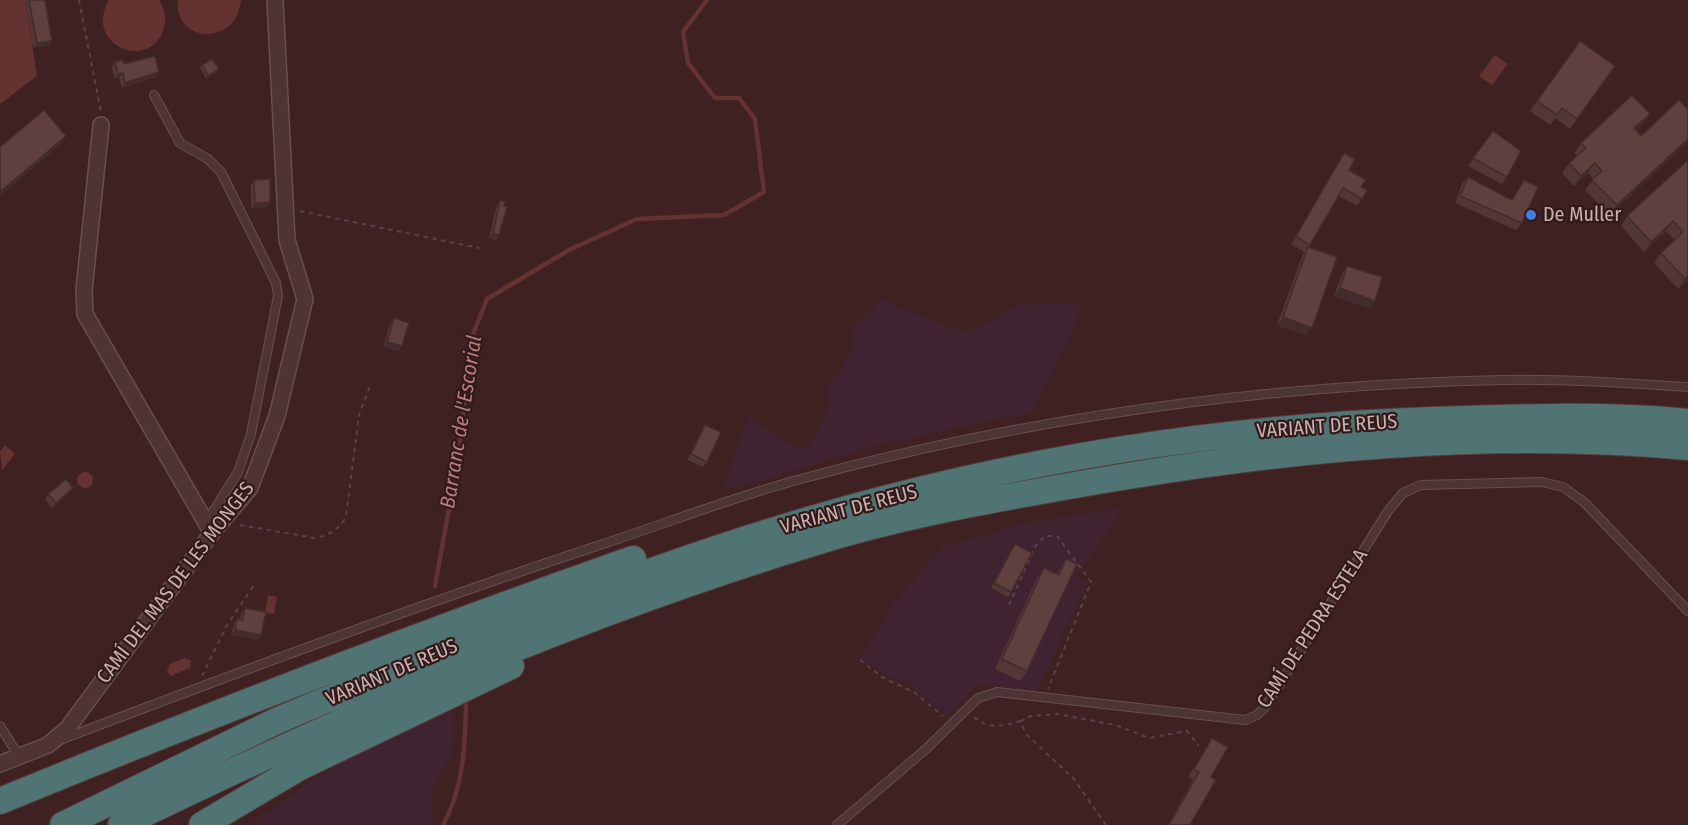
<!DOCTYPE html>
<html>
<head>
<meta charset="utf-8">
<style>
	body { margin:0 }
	canvas { display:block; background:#3e2120 }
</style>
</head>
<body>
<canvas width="1688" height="825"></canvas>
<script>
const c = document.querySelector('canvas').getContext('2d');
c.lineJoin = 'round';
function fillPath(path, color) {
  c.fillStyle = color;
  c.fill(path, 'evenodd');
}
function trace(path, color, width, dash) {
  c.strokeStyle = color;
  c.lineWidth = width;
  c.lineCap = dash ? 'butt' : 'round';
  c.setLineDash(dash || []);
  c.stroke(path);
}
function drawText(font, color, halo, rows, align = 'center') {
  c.font = font + ' "Fira Sans Condensed",sans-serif';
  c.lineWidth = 4.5;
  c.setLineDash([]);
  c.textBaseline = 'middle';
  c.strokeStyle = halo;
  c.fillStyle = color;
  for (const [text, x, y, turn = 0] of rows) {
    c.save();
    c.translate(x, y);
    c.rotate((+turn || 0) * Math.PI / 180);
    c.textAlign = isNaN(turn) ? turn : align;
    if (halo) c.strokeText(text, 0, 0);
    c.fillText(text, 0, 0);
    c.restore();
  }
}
fillPath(new Path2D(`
	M884,299L893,306L965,332L981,327L1017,305L1064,303L1080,305L1074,328L1032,412L877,445L747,485L724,489L748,416L794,447L810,446L830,406L828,388C840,370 858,351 853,328Z
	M1122,508L1077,577L1087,583L1037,691L979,684L947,716L908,683L884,674L860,660L892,606L942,547L1027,523Z
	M453,710L454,739L450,757L432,790L433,825H250L311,781L344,761Z`), '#402331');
fillPath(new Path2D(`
	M0,0H25L37,76L0,104Z
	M109,0H159C165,9 167,20 163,31C147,72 83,44 109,0Z
	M178,0H241V1C235,49 173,41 178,0Z
	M1495,55L1508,64L1492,85L1479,76Z
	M5,445L15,454L2,470L0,451Z
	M77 480a8 8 0 1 1 16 0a8 8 0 1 1-16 0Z
	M268,595L277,597L274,614L265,613Z
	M184,658L191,660L190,668L171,676L167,671L170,664Z`), '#643231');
trace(new Path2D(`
	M435,586L459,454L470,342L487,299L569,250L637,219L724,215L764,192L755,119L739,98H715L688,63L683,32L707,0
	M443,825C464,787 465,746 466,704`), '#643231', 4.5);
const service = new Path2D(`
	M154,95L180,143L208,159L221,172L276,283L278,296L251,434L238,472L206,523
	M0,726L20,758
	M60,740C239,672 418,605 600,545C667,523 733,497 801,479C1029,417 1267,385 1502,380C1564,379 1626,383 1688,387
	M837,825L926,749L978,698L997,692L1245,720L1257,715L1266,706L1388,511L1403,493L1421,485L1542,482L1563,487L1584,502L1688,611`);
const minor = new Path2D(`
	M101,125L84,290L85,314L212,533
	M0,764L48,745L67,729L212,533L250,488L277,416L305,299L287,240L275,0`);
const motorway = new Path2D(`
	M0,801C209,715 420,634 633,559
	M63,825C132,791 201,757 270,724C314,704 359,687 404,668C537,612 672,560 812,519C1013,460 1223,427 1433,420C1517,417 1603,414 1688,422
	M121,825C347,715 578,614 819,541C908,514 1000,498 1092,482C1288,448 1489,429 1688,447
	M202,825L300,767L511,666`);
trace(service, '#685050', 10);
trace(minor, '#685050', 18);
trace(motorway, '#553d3d', 28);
trace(new Path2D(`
	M79,0L101,112
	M300,211L479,248
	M240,525L315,538C330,535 338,530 346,517L359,415L370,386
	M1009,605L1036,545L1045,536H1057L1091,582L1048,689
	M860,660L882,677L915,693L943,716
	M202,676L227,625L256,582
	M974,717C990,730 1003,726 1021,721
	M1106,825L1074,779L1025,733L1021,721L1031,716L1058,714L1115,725L1149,738L1187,731L1199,746`), '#5c404c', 2, [4.5, 4.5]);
trace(service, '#4e3534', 8);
trace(minor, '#4e3534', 15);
trace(motorway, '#507374', 26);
fillPath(new Path2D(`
	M25,0H45L49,46L33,48Z
	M1580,41L1615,66L1570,129L1555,118L1550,125L1530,111Z
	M115,62L124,64L159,72L156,77L122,88L119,78L114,79L112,67Z
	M202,65L217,72L206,78L200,68Z
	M1688,109L1610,215L1585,190L1594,179L1588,173L1574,186L1562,173L1569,163L1577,156L1574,153L1581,143L1650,114L1643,124L1636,130L1641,136Z
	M1493,131L1507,177L1502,184L1468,166Z
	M1344,153L1349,170L1362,199L1357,206L1339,196L1309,247L1312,328L1306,335L1277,325L1303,254L1304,252L1291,244Z
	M1688,160V280L1678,289L1654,263L1661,253L1675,240L1666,231L1644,252L1621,226L1627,216Z
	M1468,177L1522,223L1516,230L1455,203L1462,184Z
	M254,180L270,202L267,207L251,208V185Z
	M500,200L496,240L489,238L497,205Z
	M1347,266L1375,301L1369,308L1334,296L1342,274Z
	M394,318L402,346L398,351L383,347L390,324Z
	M705,425L707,462L703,467L687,460L702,430Z
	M73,488L70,493L52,508L45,499L48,494Z
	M1015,544L1011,592L1008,597L991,588Z
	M1066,559L1027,671L1020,681L995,669L1037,578L1044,568L1057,574Z
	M245,608L261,635L258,640L231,635L234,624L237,619H240L242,613Z
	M1212,738L1211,777L1190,825H1168L1193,780L1188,777Z`), '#533636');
fillPath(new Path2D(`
	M52,41L49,46L33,48L37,43Z
	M159,72L156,77L122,88L125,83Z
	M123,73L119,78L114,79L118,74Z
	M1650,114L1643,124L1627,138L1634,128Z
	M66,136L59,146L0,196V192Z
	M1688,139V142L1610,215L1617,205Z
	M1595,163L1588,173L1574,186L1581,176Z
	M270,202L267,207L251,208L255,203Z
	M1673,221L1666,231L1644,252L1651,242Z
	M493,233L499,235L496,240L489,238Z
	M1688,276V280L1678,289L1685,279Z
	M1340,288L1375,301L1369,308L1334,296Z
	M1283,317L1312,328L1306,335L1277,325Z
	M387,342L402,346L398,351L383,347Z
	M73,488L70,493L52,508L56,503Z
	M235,630L261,635L258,640L231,635Z`), '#432c2c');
const building = new Path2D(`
	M29,0H45L52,41L37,43Z
	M1580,41L1615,66L1577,119L1562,108L1557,115L1537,101Z
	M155,56L159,72L125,83L123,73L118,74L115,62L123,60L124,64Z
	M212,59L219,69L208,76L202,65Z
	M1632,95L1650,114L1634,128L1641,136L1679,100L1688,109V139L1617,205L1592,180L1602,171L1595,163L1581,176L1569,163L1586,148L1581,143Z
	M44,110L66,136L0,192V147Z
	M1493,131L1521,151L1507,177L1473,158Z
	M1344,153L1355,159L1349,170L1366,180L1361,187L1367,190L1362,199L1343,188L1310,245L1296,236Z
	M1688,160V276L1685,279L1661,253L1683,232L1673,221L1651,242L1627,216Z
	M1468,177L1512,200L1524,180L1538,187L1522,223L1460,196Z
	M270,179V202L255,203L254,180Z
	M500,200L505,202L504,206L507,207L499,235L493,233Z
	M1308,247L1337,257L1312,328L1283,317Z
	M1347,266L1382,277L1375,301L1340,288Z
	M394,318L409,323L402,346L387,342Z
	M705,425L721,432L707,462L691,454Z
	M66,479L73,488L56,503L48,494Z
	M1015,544L1032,553L1011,592L994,583Z
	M1066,559L1077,564L1027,671L1002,659L1044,568L1059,575Z
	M245,608L266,612L261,635L235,630L237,619L243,620Z
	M1212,738L1228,747L1211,777L1216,780L1190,825H1169L1199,772L1194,769Z`);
fillPath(building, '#603f3f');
trace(building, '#432c2c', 1.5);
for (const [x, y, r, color] of [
	[1531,215,6,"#3f7fe0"]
]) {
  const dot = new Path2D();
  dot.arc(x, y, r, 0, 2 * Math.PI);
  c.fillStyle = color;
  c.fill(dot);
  trace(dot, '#321a1a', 2);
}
drawText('20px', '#c9b1b0', '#321a1a', [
	["De Muller",1543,215]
], 'left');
drawText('20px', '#c9b1b0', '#321a1a', [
	["VARIANT DE REUS",1327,427,-4],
	["VARIANT DE REUS",849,510,-15],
	["CAMÍ DEL MAS DE LES MONGES",176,583,-53],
	["CAMÍ DE PEDRA ESTELA",1313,629,-57],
	["VARIANT DE REUS",392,673,-23]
]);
drawText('italic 21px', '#b87d7c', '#321a1a', [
	["Barranc de l'Escorial",462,422,-81]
]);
</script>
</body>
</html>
